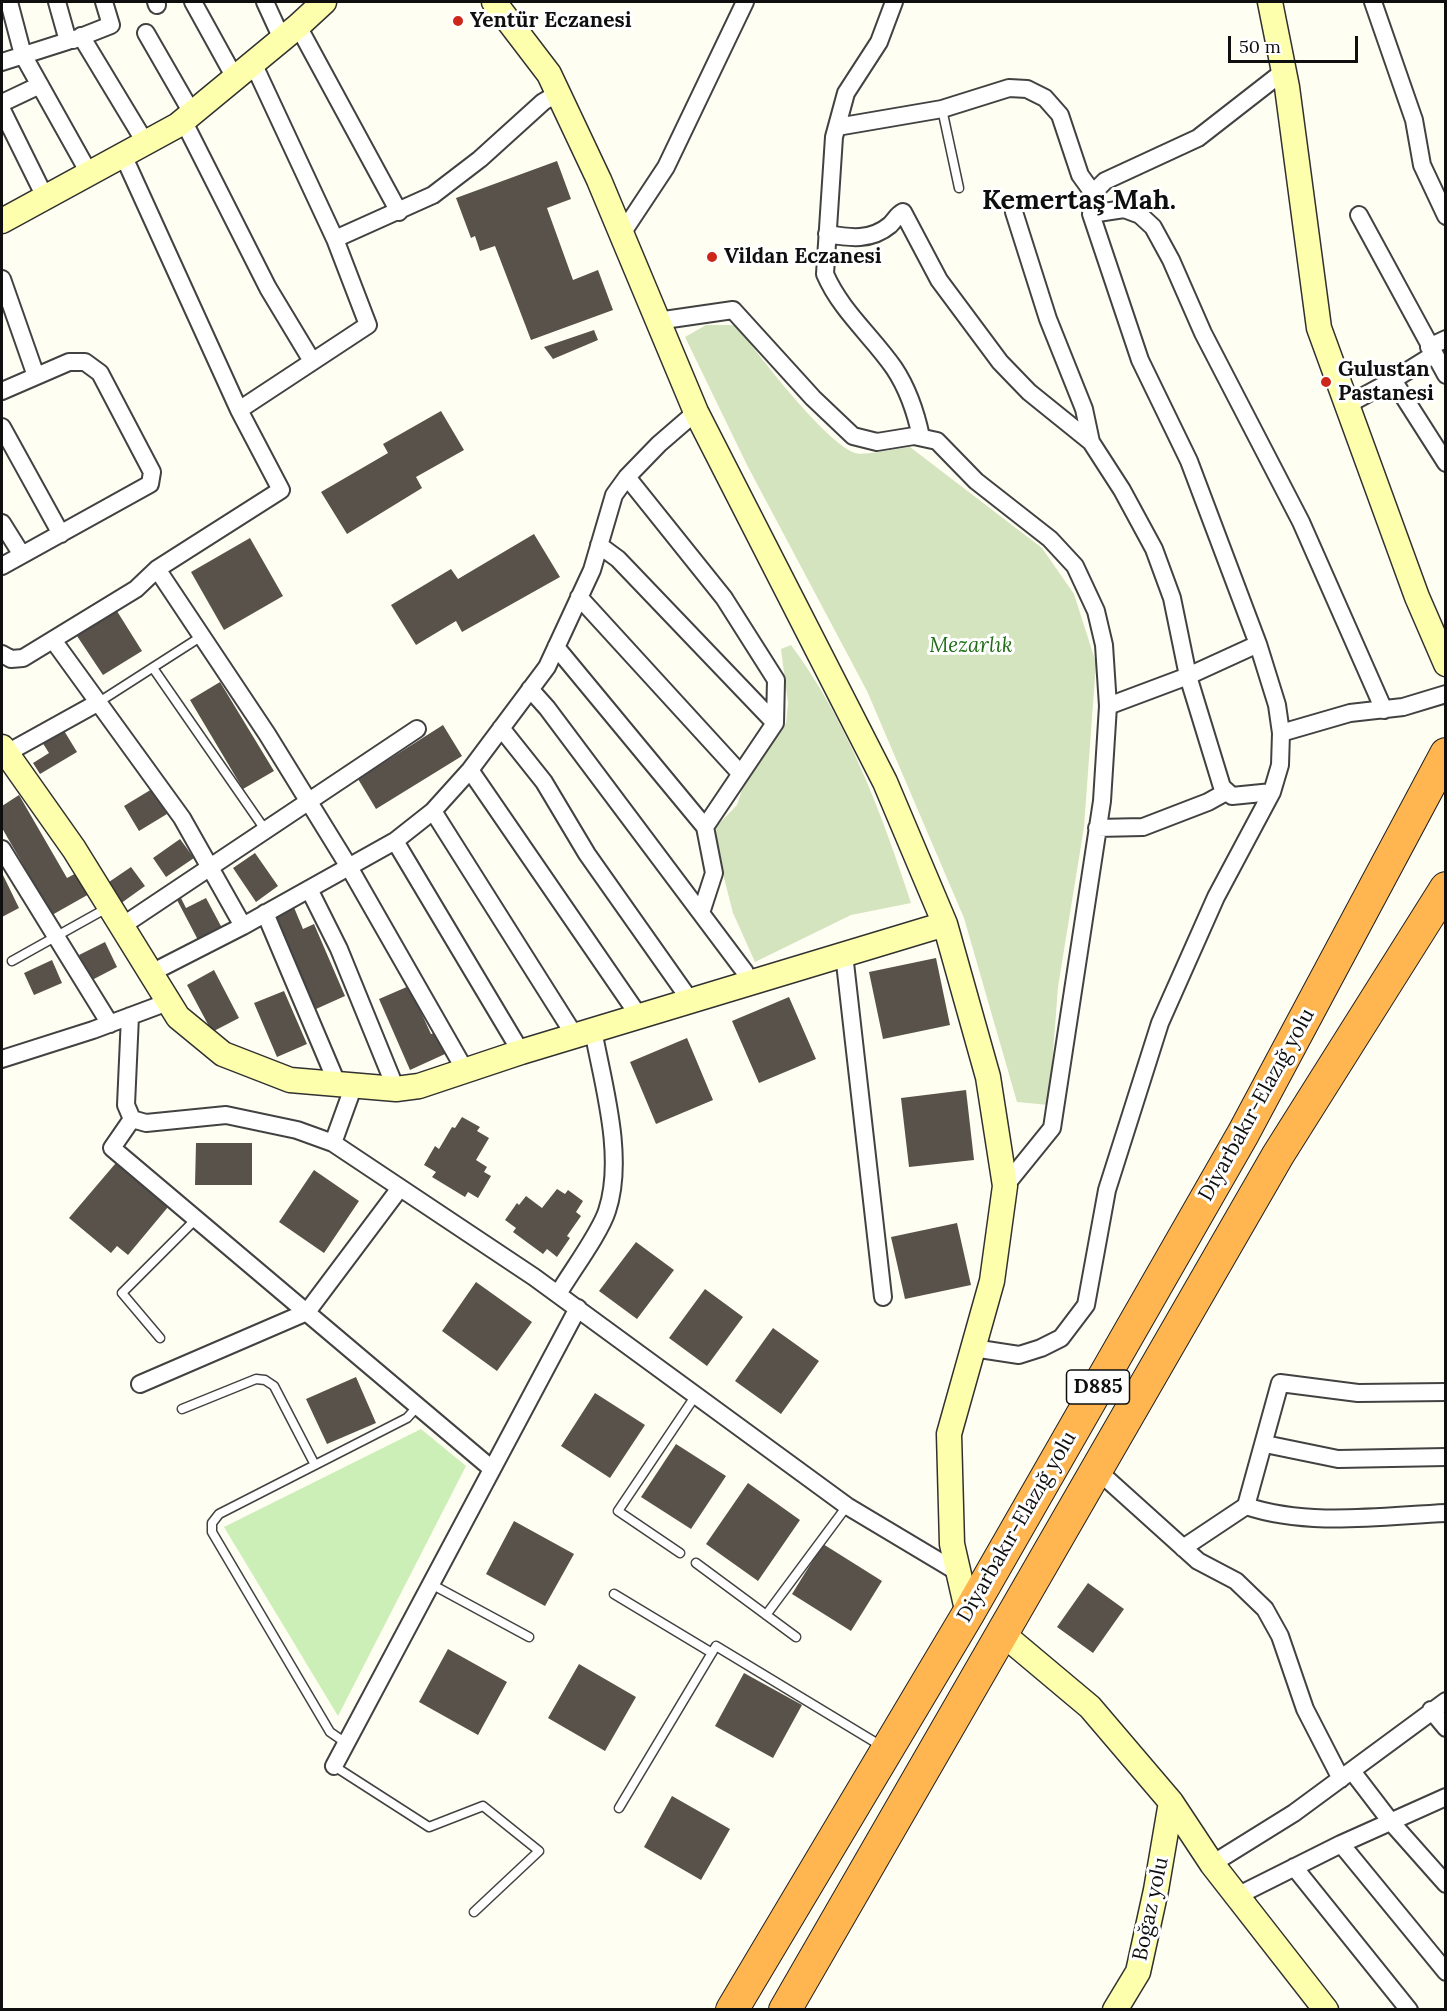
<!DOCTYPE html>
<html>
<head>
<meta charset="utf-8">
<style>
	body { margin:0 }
	#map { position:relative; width:1447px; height:2011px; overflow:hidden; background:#fffef2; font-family:Lora,serif }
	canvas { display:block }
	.frame { position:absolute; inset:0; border:3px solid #0f0f0f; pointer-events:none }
	.scale { position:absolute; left:1228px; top:36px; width:130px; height:27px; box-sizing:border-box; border:3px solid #0f0f0f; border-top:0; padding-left:8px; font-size:18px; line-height:21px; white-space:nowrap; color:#0f0f0f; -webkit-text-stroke:4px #fff; paint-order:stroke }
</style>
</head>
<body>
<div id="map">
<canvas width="1447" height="2011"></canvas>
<div class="frame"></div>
<div class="scale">50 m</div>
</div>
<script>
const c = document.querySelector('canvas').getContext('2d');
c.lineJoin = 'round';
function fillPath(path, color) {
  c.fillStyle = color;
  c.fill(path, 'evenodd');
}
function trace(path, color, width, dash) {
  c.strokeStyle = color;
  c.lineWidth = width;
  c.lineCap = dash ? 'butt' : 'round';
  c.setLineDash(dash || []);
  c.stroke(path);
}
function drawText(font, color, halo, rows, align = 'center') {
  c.font = font + ' Lora,serif';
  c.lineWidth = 6;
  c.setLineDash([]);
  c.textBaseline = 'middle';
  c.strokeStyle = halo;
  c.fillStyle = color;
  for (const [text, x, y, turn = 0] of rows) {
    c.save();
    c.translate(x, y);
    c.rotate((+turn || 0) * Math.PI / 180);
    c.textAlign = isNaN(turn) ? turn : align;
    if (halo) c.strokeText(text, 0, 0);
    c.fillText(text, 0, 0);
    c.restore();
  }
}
fillPath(new Path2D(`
	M421,1429L466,1466L338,1716L224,1527Z`), '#cceeb7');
fillPath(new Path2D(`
	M706,325H737C756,353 826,443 855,453C865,456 898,448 910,447L1042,548L1074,594L1096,663L1084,827L1058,987L1049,1105L1017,1102L964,918L867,691L747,465L685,337Z
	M791,645C847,720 882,814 911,903L851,915L755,962L733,913L712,831L737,805L746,777L786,723L788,703L781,649Z`), '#d4e4bf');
fillPath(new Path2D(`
	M557,161L571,199L547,208L573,280L598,270L613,310L531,340L495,246L480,251L475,236L471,238L456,198Z
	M594,330L598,340L553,359L544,347Z
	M441,411L464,450L416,477L422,488L347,534L321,492L388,453L383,444Z
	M534,534L560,577L462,632L456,621L416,645L391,605L451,569L458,579Z
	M250,538L283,596L224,630L191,572Z
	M115,608L142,651L103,675L75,633Z
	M220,682L274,771L243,789L190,700Z
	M443,725L462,756L376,809L358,779Z
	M63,729L77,752L40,774L33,763L49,753L42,742Z
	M152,789L167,814L139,831L124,806Z
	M19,795L67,878L86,868L98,889L52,915L2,828V806Z
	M180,839L194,858L166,877L153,858Z
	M255,853L278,886L256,902L233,868Z
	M131,867L145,886L120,904L106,884Z
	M2,873L19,908L2,917Z
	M181,898L186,908L206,898L222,928L198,940L177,900Z
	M293,905L303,929L314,924L345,996L316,1009L273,914Z
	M105,942L117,967L92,980L79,955Z
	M936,958L950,1025L883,1039L869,972Z
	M52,960L62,983L34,995L24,973Z
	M214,970L239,1018L212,1032L187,985Z
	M409,986L431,1034L435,1033L445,1054L410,1070L379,999Z
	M284,991L307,1044L277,1057L254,1003Z
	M789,997L816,1059L759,1083L732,1021Z
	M687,1038L713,1100L656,1124L630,1062Z
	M966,1090L974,1160L909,1167L901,1098Z
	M462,1117L480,1127L477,1131L489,1138L476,1160L487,1167L484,1172L491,1176L478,1198L468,1192L465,1197L432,1177L436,1172L424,1165L435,1146L439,1149L452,1127L455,1128Z
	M196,1143H252V1185H195Z
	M121,1157L173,1201L128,1255L117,1246L111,1253L69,1218Z
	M314,1170L359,1201L324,1253L279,1222Z
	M557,1189L565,1194L568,1190L583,1201L576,1212L581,1216L567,1236L570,1238L557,1257L547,1249L543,1254L513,1232L516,1228L505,1220L517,1203L519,1205L526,1196L542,1208Z
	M957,1223L971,1285L905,1299L891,1237Z
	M636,1242L674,1270L637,1319L599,1291Z
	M476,1282L532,1322L497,1371L442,1331Z
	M705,1289L743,1317L707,1366L669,1338Z
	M773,1328L819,1361L781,1414L735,1381Z
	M356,1377L376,1423L327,1444L306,1399Z
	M595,1393L645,1425L610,1478L561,1446Z
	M676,1444L726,1476L691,1529L641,1497Z
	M748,1483L800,1520L758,1581L706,1544Z
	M514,1521L574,1554L545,1606L486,1574Z
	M823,1544L882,1581L851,1631L792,1594Z
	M1088,1583L1124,1609L1093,1653L1057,1627Z
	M448,1649L507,1682L478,1735L419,1702Z
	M579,1664L636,1697L605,1751L548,1718Z
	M744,1673L802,1705L773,1758L715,1726Z
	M672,1796L730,1829L701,1880L644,1847Z`), '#59524a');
const lane = new Path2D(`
	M942,109L959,188
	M153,668L266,831
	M99,702L202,636
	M12,961L107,908
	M160,1338L122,1293L196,1219
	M182,1409L256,1379L265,1380L274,1386L315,1465
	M680,1553L618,1511L696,1395
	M696,1563L796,1637
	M431,1584L529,1637
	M614,1594L712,1653
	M766,1615L847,1506
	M346,1743L330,1732L212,1532V1523L219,1514L407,1418L418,1406
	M334,1766L429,1827L483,1806L539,1851L474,1912
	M619,1808L716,1646L883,1747`);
const street = new Path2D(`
	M9,2L23,55L89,173
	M156,2L157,5
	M193,2L235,78
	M265,2L282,39
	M894,2L879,42L846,93L834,137L825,274C841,311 872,336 894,368C908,389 916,413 921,437
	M1373,2L1414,120L1422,165L1446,216
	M298,26L399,212
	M146,33L192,113
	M81,36L145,142
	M73,40L111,25L104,2
	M2,62L68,41L57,2
	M2,103L40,85
	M2,110L45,197
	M183,120L268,288L312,361
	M837,127L942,109L1009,88L1027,89L1045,98L1060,115L1080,175L1093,193
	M1014,212L1048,319L1084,409L1091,442
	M1091,214L1124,209L1140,215L1153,227L1171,260L1203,333L1301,522L1384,710
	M1359,215L1446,375
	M827,234C850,238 871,241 890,225C895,220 897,215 903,212L939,280L1000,362L1029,392L1091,442L1122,490L1154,549L1172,598L1188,676L1222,787L1232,796L1272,792
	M621,235L666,167L745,2
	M335,239L433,195L480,159L543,102L558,93
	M2,279L36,376
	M657,321L733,310L813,398L853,436L877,442L914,436L937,441L976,481L1050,539L1075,566L1096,611L1104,645L1108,706L1102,801L1052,1128L1005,1186
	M1429,347L1446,339
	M1393,380L1433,355
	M2,391L69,362H85L100,373L152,472L150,484L2,566
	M1347,405L1393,380L1446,463
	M239,410L368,325L335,239L253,63
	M2,427L61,534
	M627,477L724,598L776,680L775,723L705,827L714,873L701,913
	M2,523L22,555
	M599,545L618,559L775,723
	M157,569L267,734L349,867L465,1070
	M579,597L740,773
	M53,640L182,818L243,926
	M556,647L705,827
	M2,654L11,659L23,658L136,589L157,569L281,490L239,410L123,155
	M530,689L547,708L745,972
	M1108,706L1188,676L1258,644
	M501,728L544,782L587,854L690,1000
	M1281,733L1350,713L1403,707L1446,694
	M7,753L99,702
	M470,770L639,1016
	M433,811L575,1036
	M1097,828L1143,827L1208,802L1226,792
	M395,841L521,1052
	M2,849L110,1024
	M309,889L339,949L396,1089
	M265,913L337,1083
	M122,926L417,729
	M844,954L883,1297
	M151,973L243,926L395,841L433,811L470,770L547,667L592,570L614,495L627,477L659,444L696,412
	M130,1016L126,1105L132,1119L146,1123L226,1115L297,1130L333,1143L534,1277L847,1506L959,1573
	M2,1059L93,1030L168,1002
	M132,1119L112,1148L492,1469
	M333,1143L354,1085
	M558,1294C571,1272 600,1233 607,1211C625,1157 603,1084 593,1030
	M973,1348L1019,1355L1041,1348L1061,1338L1086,1305L1107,1190L1160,1023L1216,897L1272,792L1280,765L1281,733L1277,705L1258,644L1189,461L1140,360L1091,214L1093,193L1105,181L1198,138L1284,71
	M140,1384L307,1312L400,1188
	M1265,1444L1338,1459L1446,1457
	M1097,1470L1198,1561L1236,1581L1265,1609L1280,1636L1305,1709L1341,1779
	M1246,1506C1308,1527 1381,1516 1446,1513
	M1183,1548L1246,1506L1280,1383L1358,1393L1446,1392
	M1431,1710L1446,1728
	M334,1766L578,1308
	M1352,1771L1391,1822L1446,1884
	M1341,1844L1446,1972
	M1212,1864L1294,1813L1446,1701
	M1294,1867L1409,2010
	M1237,1896L1341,1844L1446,1797`);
const secondary = new Path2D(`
	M494,2L549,74L599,180L696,412L885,782L945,924L988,1077L1005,1186L992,1281L949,1434L952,1544L968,1614
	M1270,2L1287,87L1319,328L1417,597L1446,664
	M2,221L178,125L298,26L324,2
	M2,747L74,849L178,1017L223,1054L290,1080L396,1089L419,1086L521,1052L945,924
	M1003,1634L1090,1707L1171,1802L1212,1864L1326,2010
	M1115,2010L1138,1972L1156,1890L1171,1802`);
const highway = new Path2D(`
	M732,2010L968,1614L1243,1134L1446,754
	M785,2010L1278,1155L1446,888`);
trace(lane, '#424242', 11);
trace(street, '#424242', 20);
trace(secondary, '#313131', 27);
trace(highway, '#202020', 34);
trace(lane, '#fff', 8);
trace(street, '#fff', 16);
trace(secondary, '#feffad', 24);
trace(highway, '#ffb650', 32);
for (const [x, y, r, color] of [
	[458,21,6,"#cd2719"],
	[712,257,6,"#cd2719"],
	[1326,382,6,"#cd2719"]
]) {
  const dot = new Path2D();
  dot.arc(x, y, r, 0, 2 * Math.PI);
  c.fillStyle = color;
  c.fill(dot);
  trace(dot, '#fff', 2);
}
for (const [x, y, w] of [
	[1098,1387,63]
]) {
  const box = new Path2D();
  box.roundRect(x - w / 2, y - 17, w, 34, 4.5);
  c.fillStyle = '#fff';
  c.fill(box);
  trace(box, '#0f0f0f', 1.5);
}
drawText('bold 20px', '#0f0f0f', null, [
	["D885",1098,1387]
]);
drawText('bold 21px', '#0f0f0f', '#fff', [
	["Yentür Eczanesi",470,21],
	["Vildan Eczanesi",724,257],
	["Gulustan",1338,370],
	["Pastanesi",1338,394]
], 'left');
drawText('italic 21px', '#206e18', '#fff', [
	["Mezarlık",971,646]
]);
drawText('21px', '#0f0f0f', '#fff', [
	["Diyarbakır-Elazığ yolu",1257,1105,-61],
	["Diyarbakır-Elazığ yolu",1017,1527,-60],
	["Boğaz yolu",1151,1909,-78]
]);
drawText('bold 27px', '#0f0f0f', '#fff', [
	["Kemertaş Mah.",1079,201]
]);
</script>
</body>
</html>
